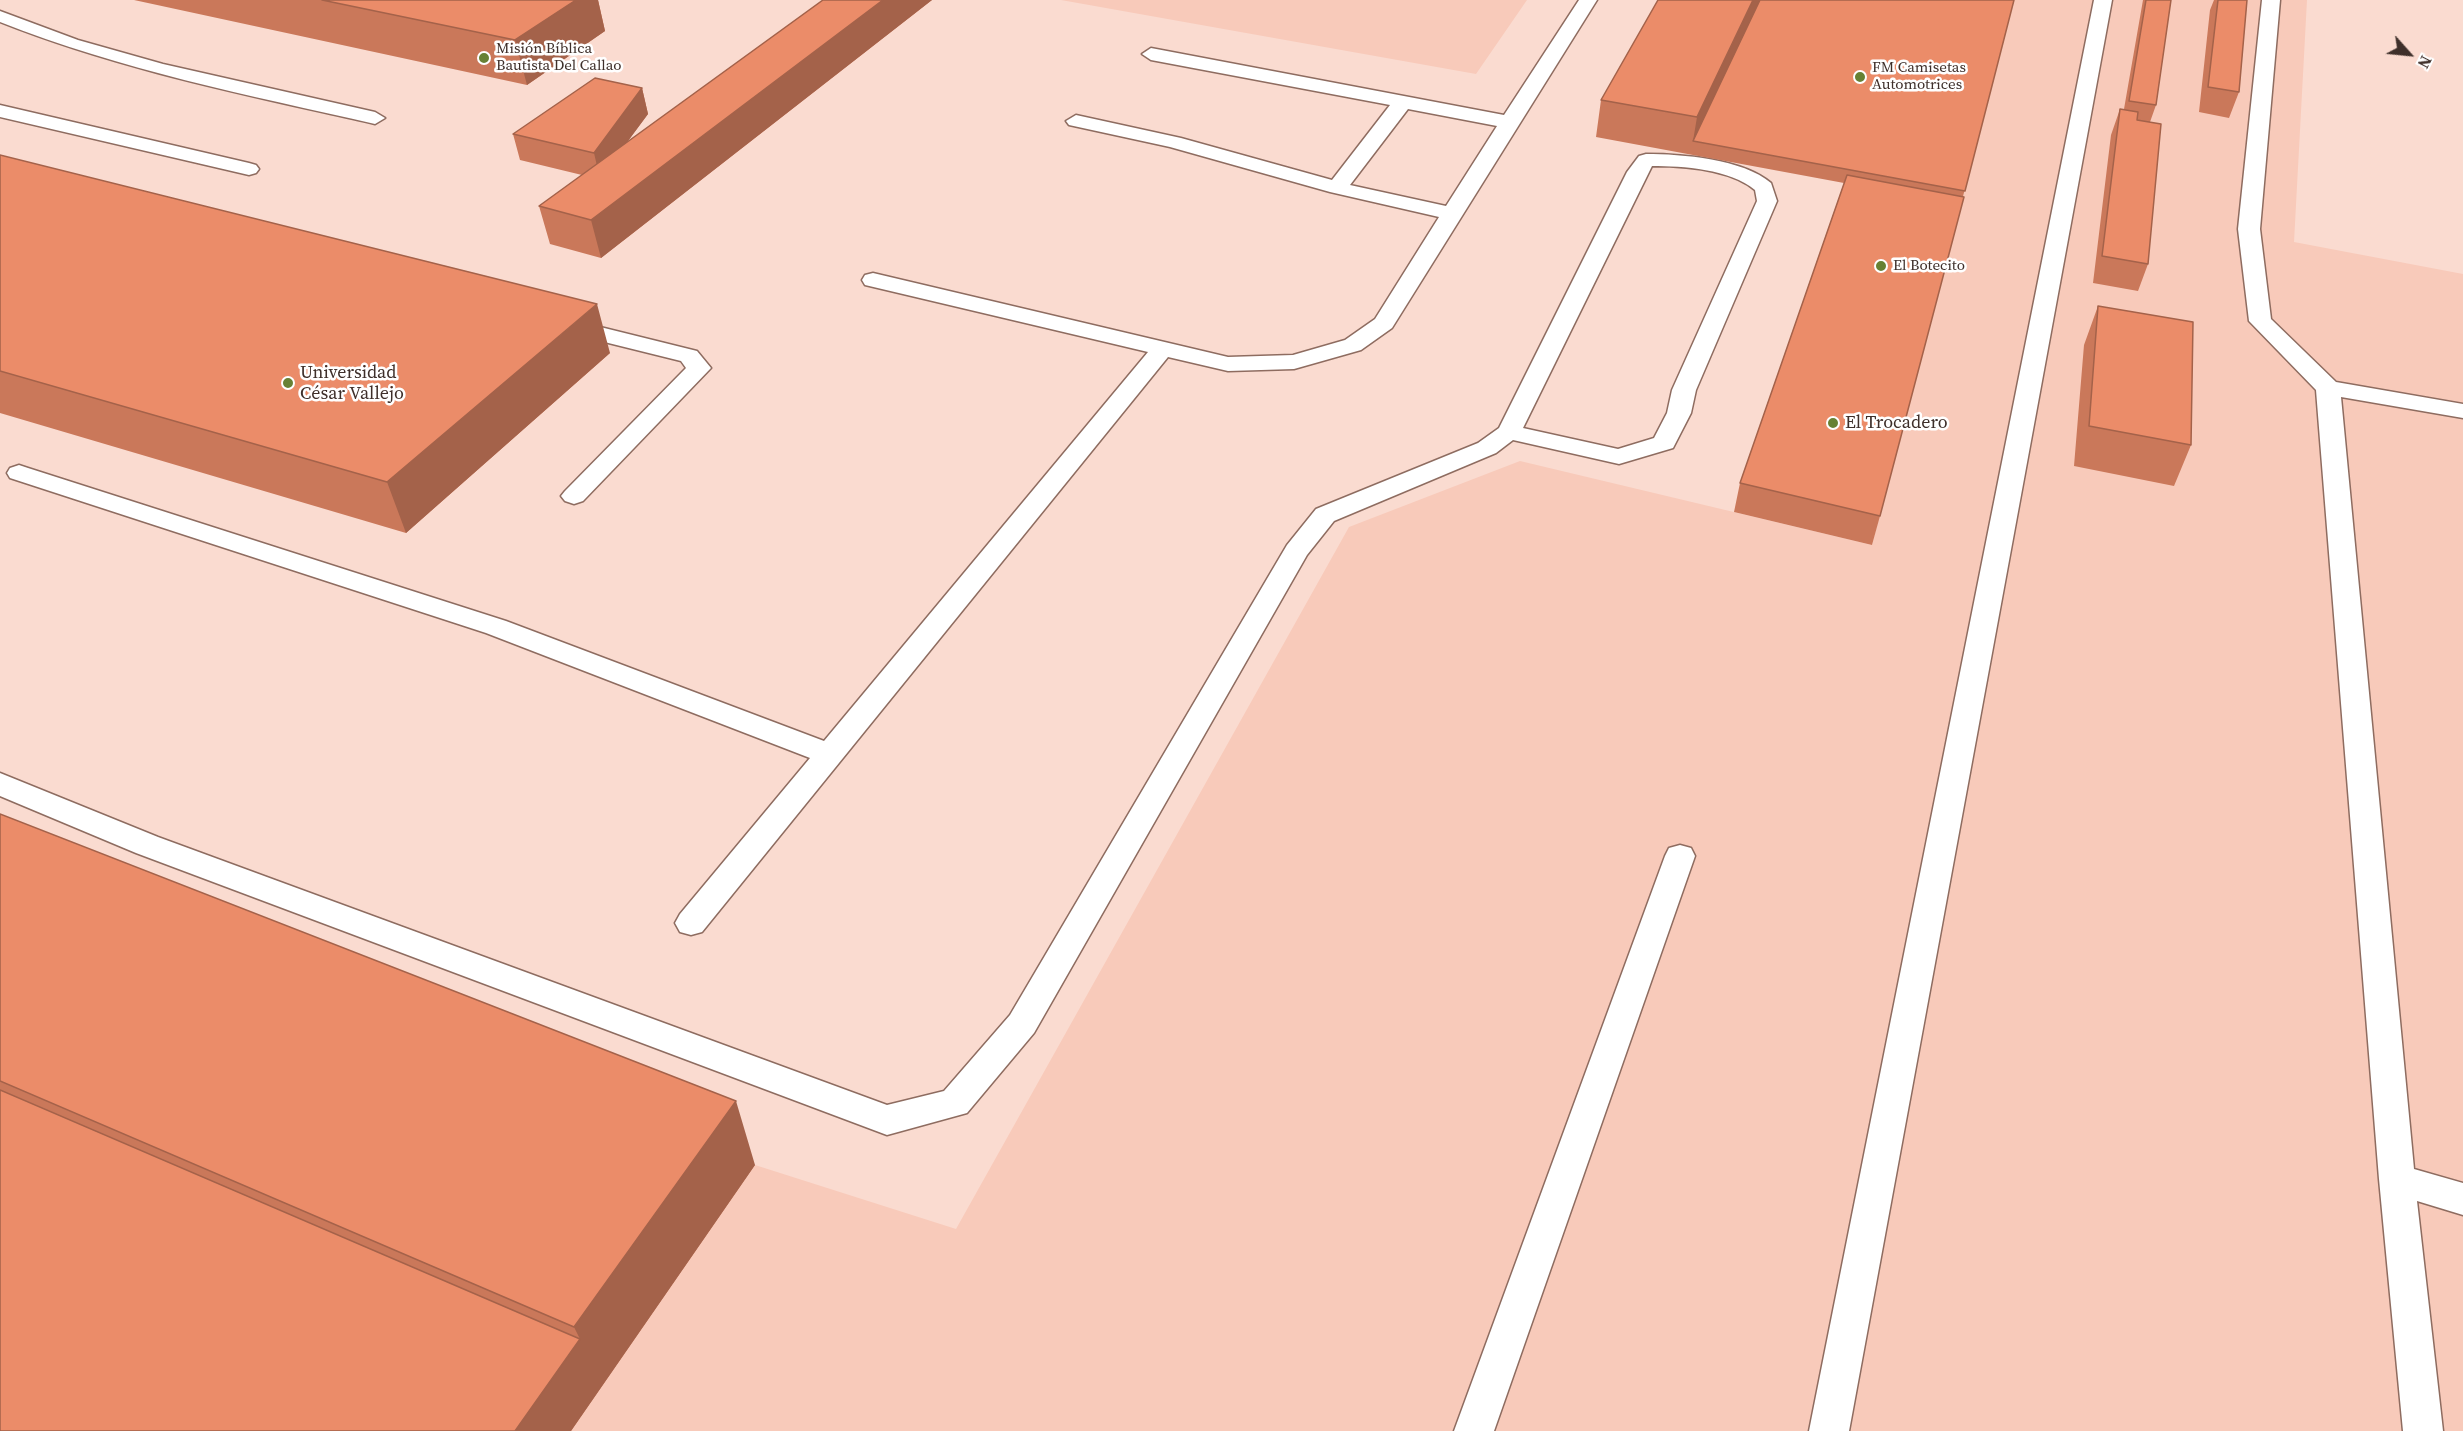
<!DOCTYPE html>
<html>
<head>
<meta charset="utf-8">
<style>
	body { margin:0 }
	#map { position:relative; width:2463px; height:1431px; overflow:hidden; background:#fadbd0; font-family:"Source Serif 4",serif }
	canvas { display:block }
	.north { position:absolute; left:2379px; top:24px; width:60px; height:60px; -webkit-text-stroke:4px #fff; paint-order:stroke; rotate:117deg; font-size:16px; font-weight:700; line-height:24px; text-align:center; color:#3e2f2a }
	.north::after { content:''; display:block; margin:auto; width:21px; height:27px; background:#3e2f2a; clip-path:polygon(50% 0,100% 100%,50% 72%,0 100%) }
</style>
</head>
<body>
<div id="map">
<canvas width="2463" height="1431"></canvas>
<div class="north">N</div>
</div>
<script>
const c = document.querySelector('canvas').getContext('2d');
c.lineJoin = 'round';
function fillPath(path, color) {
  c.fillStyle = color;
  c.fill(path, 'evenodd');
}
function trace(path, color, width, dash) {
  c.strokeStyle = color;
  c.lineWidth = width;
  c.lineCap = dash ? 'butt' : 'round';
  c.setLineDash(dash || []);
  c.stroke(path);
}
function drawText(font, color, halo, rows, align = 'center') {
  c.font = font + ' "Source Serif 4",serif';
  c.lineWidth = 5;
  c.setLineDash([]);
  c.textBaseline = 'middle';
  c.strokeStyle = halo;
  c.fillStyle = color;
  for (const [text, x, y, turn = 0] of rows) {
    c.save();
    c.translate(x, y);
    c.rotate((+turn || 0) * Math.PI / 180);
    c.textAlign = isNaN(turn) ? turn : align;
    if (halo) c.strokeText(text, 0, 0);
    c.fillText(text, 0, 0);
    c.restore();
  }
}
fillPath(new Path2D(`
	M1061,0H1527L1476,74Z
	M2014,0H2307L2294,242L2463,274V1431H571L755,1165L956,1229L1349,527L1520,461L1872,545Z`), '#f8caba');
const service = new Path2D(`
	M1579,0H1597L1392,328L1361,350L1294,369L1228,371L1168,357L702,932L691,935L680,932L675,923L680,914L810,758L486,633L10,478L7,473L10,468L19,465L28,468L506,621L824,741L1148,352L865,285L862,280L865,275L873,273L1228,357L1293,355L1345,340L1375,319L1439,217L1330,192L1170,147L1069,125L1066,121L1076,115L1181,138L1332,180L1390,105L1151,60L1142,54L1151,48L1504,115ZM1408,109L1497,126L1446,206L1350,185Z
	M2094,0H2112L1849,1431H1809Z
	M2262,0H2280L2260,229L2271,319L2336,382L2463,404V418L2341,397L2414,1169L2463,1183V1215L2417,1201L2443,1431H2403L2379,1179L2316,390L2249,321L2238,229Z
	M0,11L78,40L163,64L375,112L385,118L375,124C248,95 121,70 0,22Z
	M0,105L249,163L256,165L259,169L256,173L249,175L0,117Z
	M1646,154C1682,154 1743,159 1771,183L1777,201L1696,390L1691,413L1673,448L1619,464L1513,440L1496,453L1334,521L1307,555L1034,1033L967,1113L887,1135L136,853L0,796V773L158,837L887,1105L944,1091L1010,1015L1287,545L1316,509L1478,443L1499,428L1627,172L1639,156ZM1652,166C1683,166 1730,169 1755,190L1757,201L1672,390L1667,413L1654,438L1618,449L1523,428Z
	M568,319L697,351L711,368L583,501L574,504L565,501L561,496L565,491L686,368L681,361L560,331L557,326L560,321Z
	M1680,845L1691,848L1695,856L1494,1431H1454L1665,856L1669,848Z`);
trace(service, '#8e6c60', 3);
fillPath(service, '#fff');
fillPath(new Path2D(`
	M134,0H598L605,31L527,85Z
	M823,0H932L601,258L550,244L539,206L582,175L520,160L513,134L642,88L648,114L627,142Z
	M2014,0L1880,516L1872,545L1734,512L1740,483L1844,183L1596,137L1601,100Z
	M2143,0H2171L2156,105L2150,122L2148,264L2138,291L2093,283L2111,135L2120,109H2124Z
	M2214,0H2247L2239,92L2229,118L2199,112L2210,10Z
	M0,155L610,353L406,533L0,413Z
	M2098,306L2191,445L2174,486L2074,466L2084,345Z
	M0,814L755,1165L571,1431H0Z`), '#ca785a');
fillPath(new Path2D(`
	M576,0H598L605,31L527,85L515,40Z
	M883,0H932L601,258L591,220Z
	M1753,0H1763L1693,141L1697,117Z
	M642,88L648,114L600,179L594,153Z
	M597,304L610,353L406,533L387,482Z
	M736,1101L755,1165L571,1431H515L580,1339L574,1327Z`), '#a4624a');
const building = new Path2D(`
	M322,0H576L515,40Z
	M823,0H883L591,220L539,206Z
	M1658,0H1753L1697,117L1601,100Z
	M1760,0H2014L1965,191L1693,141Z
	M2146,0H2171L2156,105L2129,101Z
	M2218,0H2247L2239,92L2208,87Z
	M595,78L642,88L594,153L513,134Z
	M2120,109L2138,112L2137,120L2161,124L2148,264L2102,256Z
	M0,155L597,304L387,482L0,371Z
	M1847,175L1964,197L1880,516L1740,483Z
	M2098,306L2193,322L2191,445L2089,426Z
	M0,814L736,1101L574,1327L0,1081Z
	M0,1090L580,1339L515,1431H0Z`);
fillPath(building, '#eb8c69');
trace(building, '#a4624a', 1.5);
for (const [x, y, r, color] of [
	[484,58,6,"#678134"],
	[1860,77,6,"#678134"],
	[1881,266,6,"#678134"],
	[288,383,6,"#678134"],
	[1833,423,6,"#678134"]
]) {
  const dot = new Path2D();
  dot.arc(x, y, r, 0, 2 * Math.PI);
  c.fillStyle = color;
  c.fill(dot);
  trace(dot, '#fff', 2);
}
drawText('15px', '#3e2f2a', '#fff', [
	["Misión Bíblica",496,49],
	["Bautista Del Callao",496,66],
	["FM Camisetas",1872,68],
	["Automotrices",1872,85],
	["El Botecito",1893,266]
], 'left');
drawText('18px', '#3e2f2a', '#fff', [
	["Universidad",300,373],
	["César Vallejo",300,394],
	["El Trocadero",1845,423]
], 'left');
</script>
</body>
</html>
